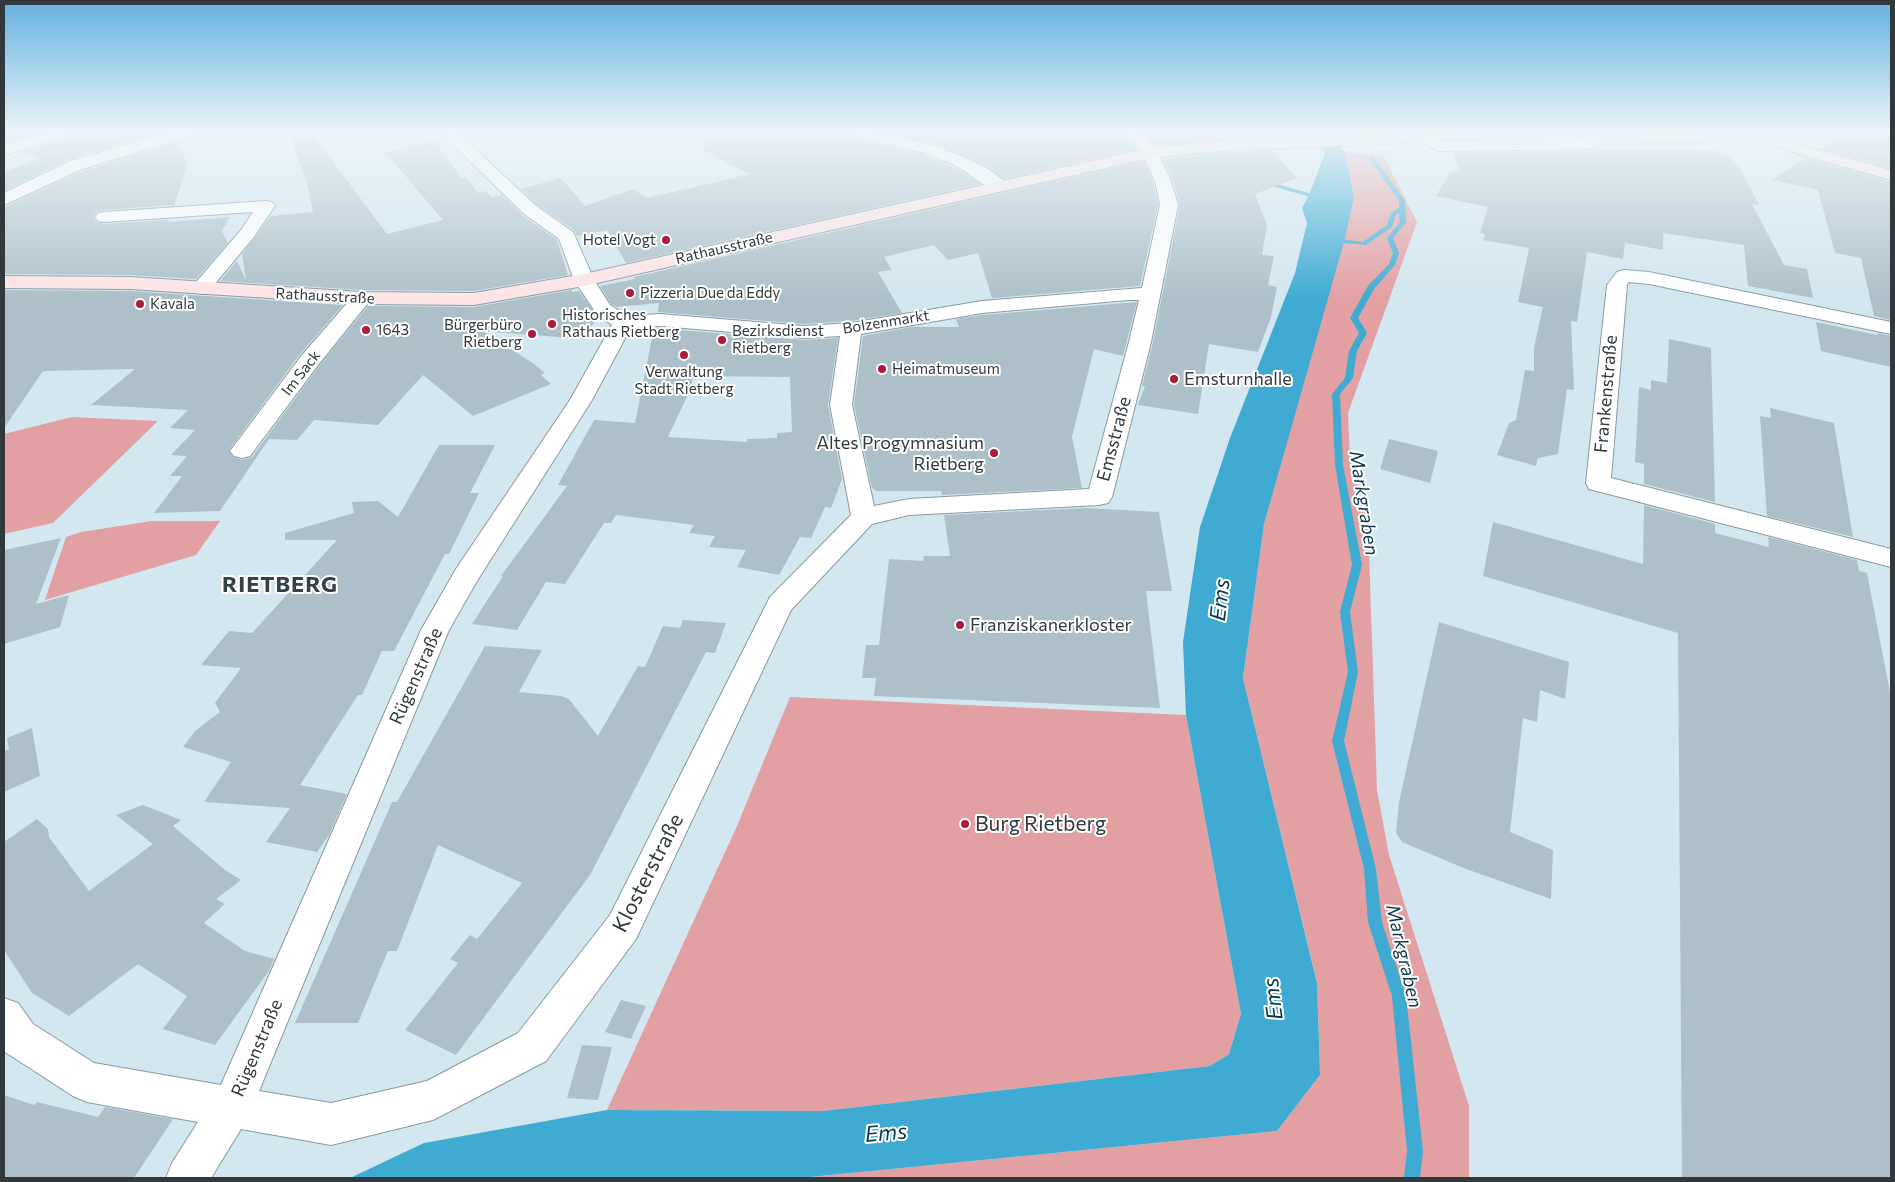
<!DOCTYPE html>
<html>
<head>
<meta charset="utf-8">
<style>
	body { margin:0 }
	#map { position:relative; width:1895px; height:1182px; overflow:hidden; background:#d3e7f0; font-family:Commissioner,sans-serif }
	canvas { display:block }
	.frame { position:absolute; inset:0; border:5px solid #31393c; pointer-events:none }
</style>
</head>
<body>
<div id="map">
<canvas width="1895" height="1182"></canvas>
<div class="frame"></div>
</div>
<script>
const c = document.querySelector('canvas').getContext('2d');
c.lineJoin = 'round';
function fillPath(path, color) {
  c.fillStyle = color;
  c.fill(path, 'evenodd');
}
function trace(path, color, width, dash) {
  c.strokeStyle = color;
  c.lineWidth = width;
  c.lineCap = dash ? 'butt' : 'round';
  c.setLineDash(dash || []);
  c.stroke(path);
}
function drawText(font, color, halo, rows, align = 'center') {
  c.font = font + ' Commissioner,sans-serif';
  c.lineWidth = 4;
  c.setLineDash([]);
  c.textBaseline = 'middle';
  c.strokeStyle = halo;
  c.fillStyle = color;
  for (const [text, x, y, turn = 0] of rows) {
    c.save();
    c.translate(x, y);
    c.rotate((+turn || 0) * Math.PI / 180);
    c.textAlign = isNaN(turn) ? turn : align;
    if (halo) c.strokeText(text, 0, 0);
    c.fillText(text, 0, 0);
    c.restore();
  }
}
fillPath(new Path2D(`
	M4,132H55L4,147Z
	M1345,152L1384,157L1417,222L1348,413L1350,461L1368,521L1377,790L1389,855L1469,1106V1178H800L1277,1131L1320,1075L1317,982L1243,678L1264,524L1354,197Z
	M72,417L158,421L53,523L4,534V434Z
	M152,521H220L196,555L45,600L66,537L81,532Z
	M790,697L1186,715L1241,1014L1229,1054L1210,1066L823,1111L607,1110L737,826Z`), '#e3a0a3');
fillPath(new Path2D(`
	M1305,132H1326L1345,152L1354,197L1344,242L1264,524L1243,678L1317,983L1320,1075L1277,1131L800,1178H350L424,1143L607,1110L823,1111L1210,1066L1229,1054L1241,1014L1186,715L1183,642L1200,527L1230,438L1295,273L1307,223L1302,208L1309,195L1325,153L1316,146Z`), '#3fabd2');
fillPath(new Path2D(`
	M13,132H23L4,139V135Z
	M1372,156L1374,157L1405,201L1406,222L1393,238L1399,253L1395,265L1374,289L1358,318L1367,333L1357,351L1353,378L1340,394L1343,465L1362,565L1350,612L1358,672L1344,741L1376,869L1382,922L1406,996L1423,1151L1420,1178H1404L1407,1151L1392,996L1368,922L1364,869L1332,741L1348,672L1340,612L1352,565L1335,465L1332,394L1345,378L1349,351L1359,333L1350,318L1368,286L1389,264L1393,253L1387,238L1400,222L1399,213L1396,215L1392,227L1366,245L1333,242L1330,240L1333,238L1363,242L1387,225L1391,213L1399,208V201L1369,158Z
	M1263,180L1323,197L1324,198L1321,200L1261,183L1260,182Z`), '#3fabd2');
fillPath(new Path2D(`
	M87,132H163L69,159L4,191V172L40,159L22,152Z
	M288,132H311L387,234L443,220L385,152L435,141L461,178L466,177L478,193L486,191L492,197L502,195L522,215L557,240L568,275L474,291L362,290L220,281L237,261L246,280L242,254L271,216L313,212L307,182Z
	M687,132H843L847,137L917,153L944,163L962,172L980,184L626,263L607,230L577,236L574,230L536,204L521,189L561,178L585,206L633,189L647,198L750,174L699,149L708,146Z
	M887,132H1115L1137,149L1003,179L986,165L968,157L930,143Z
	M1141,132H1253L1257,137L1155,146L1149,137Z
	M1847,132H1876L1891,137V168L1821,149Z
	M177,142L188,164L174,205L104,210L96,212L93,217L96,222L104,224L169,220L168,222L230,217L222,231L228,243L196,279L130,275L4,274V207L83,171Z
	M1597,149H1671L1717,151L1721,155H1727L1739,167L1759,205L1752,204L1784,265L1807,269L1813,298L1748,286L1744,245L1663,233V250L1625,243L1623,259L1587,252L1577,322L1571,321L1574,390L1567,389L1558,454L1538,458L1536,466L1497,455L1509,423L1516,420L1525,370L1534,371V348L1543,307L1518,302L1529,248L1483,240L1485,234L1480,233L1488,207L1436,196L1450,172L1460,171L1452,153L1591,151Z
	M1270,150L1297,178L1255,194L1267,225L1262,255L1274,256L1268,285L1277,287L1271,317L1258,352L1209,344L1198,414L1138,405L1145,386H1142L1153,342L1180,205L1173,180L1163,159L1231,152Z
	M1806,158L1891,182V320L1874,316L1861,258L1835,253L1818,190L1772,180Z
	M1144,161L1153,182L1158,205L1140,286L992,298L978,253L948,260L934,245L884,257L892,270L878,272L902,313L851,321L804,324L658,312L659,303L617,307L611,304L600,286L635,279L634,277Z
	M4,290L130,291L343,305L300,354L229,450L233,457L242,460L252,457L319,366L368,306L474,307L572,290V292L579,291L598,317L583,339L483,331L534,364L545,373L541,375L551,384L473,416L423,375L378,425L314,420L297,440L269,439L220,511L154,513L182,476H170L187,456L171,455L195,430L170,428L188,410L91,405L135,369L43,371L4,428Z
	M1137,302L1123,356L1094,349L1072,437L1082,488L942,495L941,491H877L872,488L854,405L863,336L911,327H959L956,319L982,315Z
	M1816,322L1877,335V333L1891,336V367L1821,351Z
	M654,328L804,340L838,338L828,405L842,479L831,508L825,507L811,538L800,537L779,575L737,567L746,550L709,547L715,536L689,533L694,525L616,515L611,523H604L565,584L546,582L517,630L472,624L503,576H501L567,486L558,485L594,420L635,423ZM693,376L790,377L792,432L777,433V438L747,439V442L668,437L691,388Z
	M1669,339L1711,348L1715,502L1644,484V464L1635,462L1639,387L1651,390V380L1667,383Z
	M1770,408L1834,423L1853,537L1767,516L1760,416L1771,418Z
	M1389,439L1438,451L1430,483L1380,469Z
	M439,445H495L470,493H479L449,554H445L394,651H382L362,695H358L300,785L347,794L329,835L317,852L266,842L290,808L204,802L231,762L183,747L195,731L220,712L215,703L241,668L201,665L229,631L252,633L337,540H285V533L354,513L352,502L378,501L398,517Z
	M1644,505L1715,524V533L1769,547L1768,537L1857,560L1859,571L1867,573L1891,698V1178H1682L1678,633L1483,576L1493,522L1643,564Z
	M1085,508L1159,512L1172,591H1146L1160,708L874,696L876,678H862L866,645H879L889,559L923,561L924,556H950L944,515Z
	M61,538L36,604L69,595L60,627L4,644V550Z
	M683,620L726,623L715,653L706,652L590,875L456,1055L405,1030L458,963L450,959L470,935L477,939L522,883L438,845L397,951H388L358,1023H295L392,802H397L485,646L542,650L519,692L561,696L569,699L598,736L638,666L645,667L663,626L680,628Z
	M1439,622L1569,662L1565,699L1540,690L1537,722L1523,718L1510,832L1553,850L1551,899L1466,869L1402,842L1396,833L1399,802Z
	M32,728L40,776L4,792V751L9,749L7,738Z
	M143,805L181,820L173,826L225,870L241,880L216,899L225,904L204,923L245,951L274,959L269,971L215,1045L163,1029L187,996L138,964L69,1016L32,993L4,950V842L37,819L48,829L49,837L89,891L153,844L116,815Z
	M621,1000L646,1006L631,1039L605,1032Z
	M582,1045L612,1047L598,1100L567,1098Z
	M4,1095L34,1105L37,1102L98,1117L105,1107L173,1119L134,1178H4Z`), '#adc0c9');
const street = new Path2D(`
	M47,132H73L71,135L4,155V145Z
	M171,132H197L195,135L82,169L4,205V193L70,161Z
	M440,132H457L535,205L573,232L594,280L610,305L627,316L660,314L804,326L851,323L982,301L1142,288L1160,205L1155,181L1142,153L1136,145L1117,132H1137L1148,139L1158,153L1171,181L1178,205L1151,342L1112,497L1108,503L1099,505L909,515L872,524L791,610L636,939L546,1061L433,1120L331,1145L241,1129L211,1178H166L172,1163L198,1122L87,1102L73,1096L5,1052L4,998L18,1003L33,1024L94,1063L221,1085L421,630L456,569L570,400L612,325L596,313L574,280L559,239L523,213ZM1128,300H1139L1129,342L1089,489L909,499L874,506L852,405L861,334L982,313ZM660,326L804,338L840,336L830,405L851,515L770,597L610,915L518,1033L427,1081L331,1103L259,1091L449,630L477,581L592,400L630,329Z
	M845,132C857,132 869,131 880,133C912,138 989,159 1008,186L1005,190C989,194 972,174 958,167C924,149 885,145 847,135Z
	M1593,132L1608,134L1597,147L1591,149L1439,151L1415,139L1413,136L1415,133H1427L1442,141L1587,139Z
	M266,201L272,202L275,206L253,238L208,292L201,294L194,292L191,288L241,230L253,212L104,222L98,221L95,217L98,213L104,212Z
	M1624,270L1649,272L1891,322V334L1649,284L1629,282L1627,285L1611,478L1891,549V567L1589,489L1586,483L1607,285L1617,272Z
	M362,292L369,294L372,298L318,365L250,456L242,458L234,456L230,451L234,446L302,355L355,294Z`);
const secondary = new Path2D(`
	M1405,132H1447L1445,135L1439,137L1392,144L1231,150L1150,158L584,286L474,305L362,304L130,289L4,288V276L130,277L362,292L474,293L584,274L1150,148L1231,140Z
	M1579,132H1772L1804,146L1891,170V180L1792,152L1757,137L1726,141L1656,143L1587,137L1581,135Z`);
trace(street, '#899ba3', 2);
trace(secondary, '#899ba3', 2);
fillPath(street, '#fff');
fillPath(secondary, '#fee5e6');
const sky = c.createLinearGradient(0, 0, 0, 298);
sky.addColorStop(0, '#64b0df');
sky.addColorStop(0.44, '#ebf4f8');
sky.addColorStop(1, '#ebf4f800');
c.fillStyle = sky;
c.fillRect(0, 0, 1895, 298);
for (const [x, y, r, color] of [
	[666,240,5,"#ae1a3c"],
	[630,293,5,"#ae1a3c"],
	[140,304,5,"#ae1a3c"],
	[552,324,5,"#ae1a3c"],
	[366,330,5,"#ae1a3c"],
	[532,334,5,"#ae1a3c"],
	[722,340,5,"#ae1a3c"],
	[684,355,5,"#ae1a3c"],
	[882,369,5,"#ae1a3c"],
	[1174,379,5,"#ae1a3c"],
	[994,453,5,"#ae1a3c"],
	[960,625,5,"#ae1a3c"],
	[965,824,5,"#ae1a3c"]
]) {
  const dot = new Path2D();
  dot.arc(x, y, r, 0, 2 * Math.PI);
  c.fillStyle = color;
  c.fill(dot);
  trace(dot, '#fff', 2);
}
drawText('15px', '#31393c', '#fff', [
	["Hotel Vogt",656,240,"right"],
	["Pizzeria Due da Eddy",640,293],
	["Kavala",150,304],
	["Historisches",562,315],
	["Rathaus Rietberg",562,332],
	["Bürgerbüro",522,325,"right"],
	["Rietberg",522,342,"right"],
	["1643",376,330],
	["Bezirksdienst",732,331],
	["Rietberg",732,348],
	["Heimatmuseum",892,369],
	["Verwaltung",684,372,"center"],
	["Stadt Rietberg",684,389,"center"]
], 'left');
drawText('15px', '#31393c', '#fff', [
	["Rathausstraße",724,248,-13],
	["Rathausstraße",325,296,3],
	["Bolzenmarkt",886,322,-9],
	["Im Sack",301,373,-52]
]);
drawText('18px', '#31393c', '#fff', [
	["Emsturnhalle",1184,379],
	["Altes Progymnasium",984,443,"right"],
	["Rietberg",984,464,"right"],
	["Franziskanerkloster",970,625]
], 'left');
drawText('18px', '#31393c', '#fff', [
	["Frankenstraße",1606,394,-85],
	["Emsstraße",1114,439,-75],
	["Rügenstraße",416,676,-66],
	["Rügenstraße",257,1048,-67]
]);
drawText('italic 19px', '#0b3b4c', '#fff', [
	["Markgraben",1364,503,81],
	["Markgraben",1404,956,77]
]);
drawText('21px', '#31393c', '#fff', [
	["Burg Rietberg",975,824]
], 'left');
drawText('21px', '#31393c', '#fff', [
	["Klosterstraße",648,873,-63]
]);
c.letterSpacing = '1px';
drawText('bold 22px', '#324249', '#fff', [
	["RIETBERG",280,585]
]);
c.letterSpacing = '0px';
drawText('italic 22px', '#0b3b4c', '#fff', [
	["Ems",1220,600,-83],
	["Ems",1273,999,-97],
	["Ems",886,1133,-5]
]);
</script>
</body>
</html>
